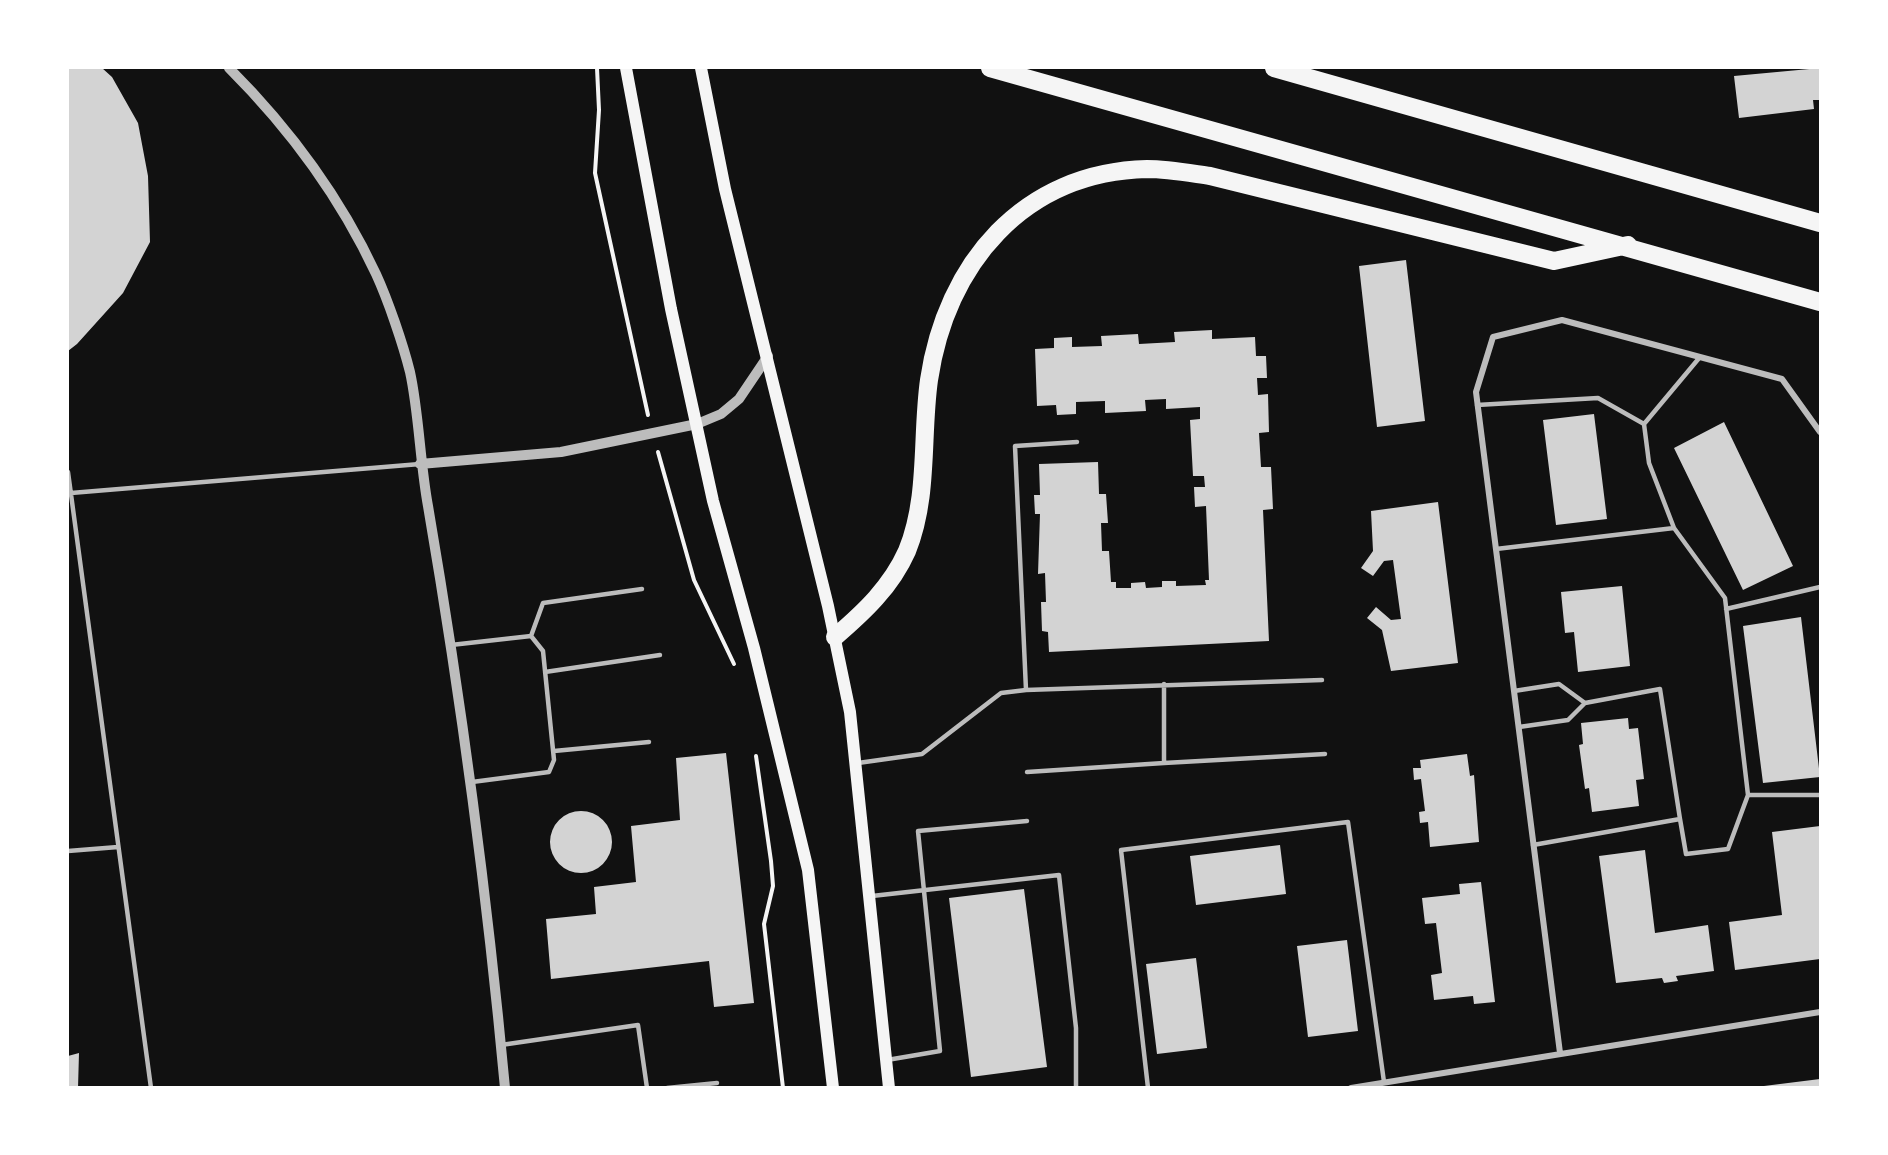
<!DOCTYPE html>
<html>
<head>
<meta charset="utf-8">
<style>
	body { margin:0 }
	#map { position:relative; width:1888px; height:1155px; overflow:hidden; background:#111; font-family:"Archivo Narrow",sans-serif }
	canvas { display:block }
	.frame { position:absolute; inset:0; border:69px solid #fff; pointer-events:none }
</style>
</head>
<body>
<div id="map">
<canvas width="1888" height="1155"></canvas>
<div class="frame"></div>
</div>
<script>
const c = document.querySelector('canvas').getContext('2d');
c.lineJoin = 'round';
function fillPath(path, color) {
  c.fillStyle = color;
  c.fill(path, 'evenodd');
}
function trace(path, color, width, dash) {
  c.strokeStyle = color;
  c.lineWidth = width;
  c.lineCap = dash ? 'butt' : 'round';
  c.setLineDash(dash || []);
  c.stroke(path);
}
fillPath(new Path2D(`
	M68,68H102L112,77L138,123L148,176L150,242L123,293L77,344L68,351Z
	M1820,68V100H1813L1814,109L1739,118L1734,76Z
	M1406,260L1425,421L1377,427L1359,266Z
	M1212,330V339L1255,337L1256,356H1266L1267,378H1257L1258,395L1268,394L1269,432L1259,433L1261,467H1271L1273,509L1263,510L1269,641L1049,652L1048,632L1042,631L1041,602H1046L1045,573L1038,574L1040,514H1035L1034,495H1040L1039,464L1098,462L1099,494H1106L1108,523H1101L1102,551H1109L1111,582H1116V588H1131V583L1145,582L1146,588L1162,587V581H1176V586L1206,585L1205,580H1209L1206,506L1195,507L1194,487H1205L1204,476H1193L1190,420L1200,419V407L1166,409V399L1145,400L1146,411L1105,413V401L1076,402V414L1057,415L1056,405L1037,406L1035,349L1054,348V338L1072,337V347L1102,346L1101,336L1138,334L1139,344L1175,342L1174,332Z
	M1594,414L1607,519L1556,525L1543,420Z
	M1724,422L1793,566L1743,590L1674,448Z
	M1438,502L1458,663L1391,671L1382,630L1367,618L1376,607L1391,620L1401,619L1393,560L1384,561L1373,576L1361,568L1373,551L1371,511Z
	M1622,586L1630,666L1578,672L1574,632L1565,633L1561,592Z
	M1801,617L1820,777L1763,783L1743,626Z
	M1628,718L1629,729L1638,728L1644,779L1636,780L1639,806L1592,812L1589,788L1585,789L1579,745L1583,744L1581,723Z
	M726,753L754,1003L714,1007L709,961L551,979L546,919L596,914L594,887L636,882L631,826L680,820L676,758Z
	M1467,754L1470,776L1474,775L1479,842L1430,847L1428,822L1420,823L1419,812L1425,811L1421,779L1414,780L1413,768H1421L1420,760Z
	M550 842a31 31 0 1 1 62 0a31 31 0 1 1-62 0Z
	M1820,826V959L1735,970L1729,922L1782,915L1772,832Z
	M1280,845L1286,894L1196,905L1190,856Z
	M1645,850L1655,933L1708,925L1714,971L1676,976L1678,981L1664,983L1662,978L1616,983L1599,856Z
	M1481,882L1495,1002L1474,1004L1473,996L1434,1000L1431,975L1442,973L1436,923L1425,924L1422,898L1460,894L1459,884Z
	M1024,889L1047,1067L971,1077L949,898Z
	M1347,940L1358,1031L1308,1037L1297,946Z
	M1196,958L1207,1048L1157,1054L1146,964Z
	M79,1053L78,1088H68V1056Z
	M1820,1079V1088H1764V1086Z`), '#d3d3d3');
trace(new Path2D(`
	M597,68L599,110L595,173L648,415
	M658,452L694,580L734,664
	M756,756L771,861L773,886L764,924L783,1088`), '#f5f5f5', 4);
trace(new Path2D(`
	M1477,405L1598,398L1644,424
	M68,472L151,1088
	M71,493L420,464
	M1674,528L1649,463L1644,424L1700,357
	M1496,549L1674,528L1725,598L1748,795
	M1726,609L1820,587
	M531,636L543,603L642,589
	M451,645L531,636L543,651L554,760L549,772L472,782
	M545,672L660,655
	M1164,684V763L1325,754
	M1026,690L1322,680
	M1514,691L1559,684L1585,703
	M1519,727L1568,720L1585,703L1660,689L1680,819
	M554,751L649,742
	M858,763L922,754L1001,693L1026,690L1015,446L1077,442
	M1027,772L1164,763
	M1533,845L1680,819L1686,854L1728,849L1748,795H1820
	M68,851L118,847
	M872,896L1059,875L1076,1028V1088
	M501,1045L638,1025L647,1088
	M887,1060L940,1051L918,831L1027,821
	M667,1088L717,1083
	M1148,1088L1121,850L1348,822L1384,1082`), '#bcbcbc', 4.5);
trace(new Path2D(`
	M1560,1053L1476,392L1493,337L1562,320L1782,379L1820,432
	M1351,1088L1820,1012`), '#bcbcbc', 6);
trace(new Path2D(`
	M229,68C289,128 340,197 376,274C388,300 403,344 410,372C419,413 420,463 428,506C461,699 487,893 505,1088
	M420,464L561,452L697,424L721,414L739,399L768,356`), '#bcbcbc', 10);
trace(new Path2D(`
	M626,68L671,309L713,501L754,648L808,870L833,1088
	M701,68L725,189L828,606L850,712L889,1088`), '#f5f5f5', 12);
trace(new Path2D(`
	M990,68L1820,302
	M1274,68L1820,223
	M835,637C864,612 891,587 907,551C929,497 921,437 929,380C946,264 1023,172 1147,169C1168,169 1189,173 1210,176L1554,261L1628,245`), '#f5f5f5', 18);
</script>
</body>
</html>
